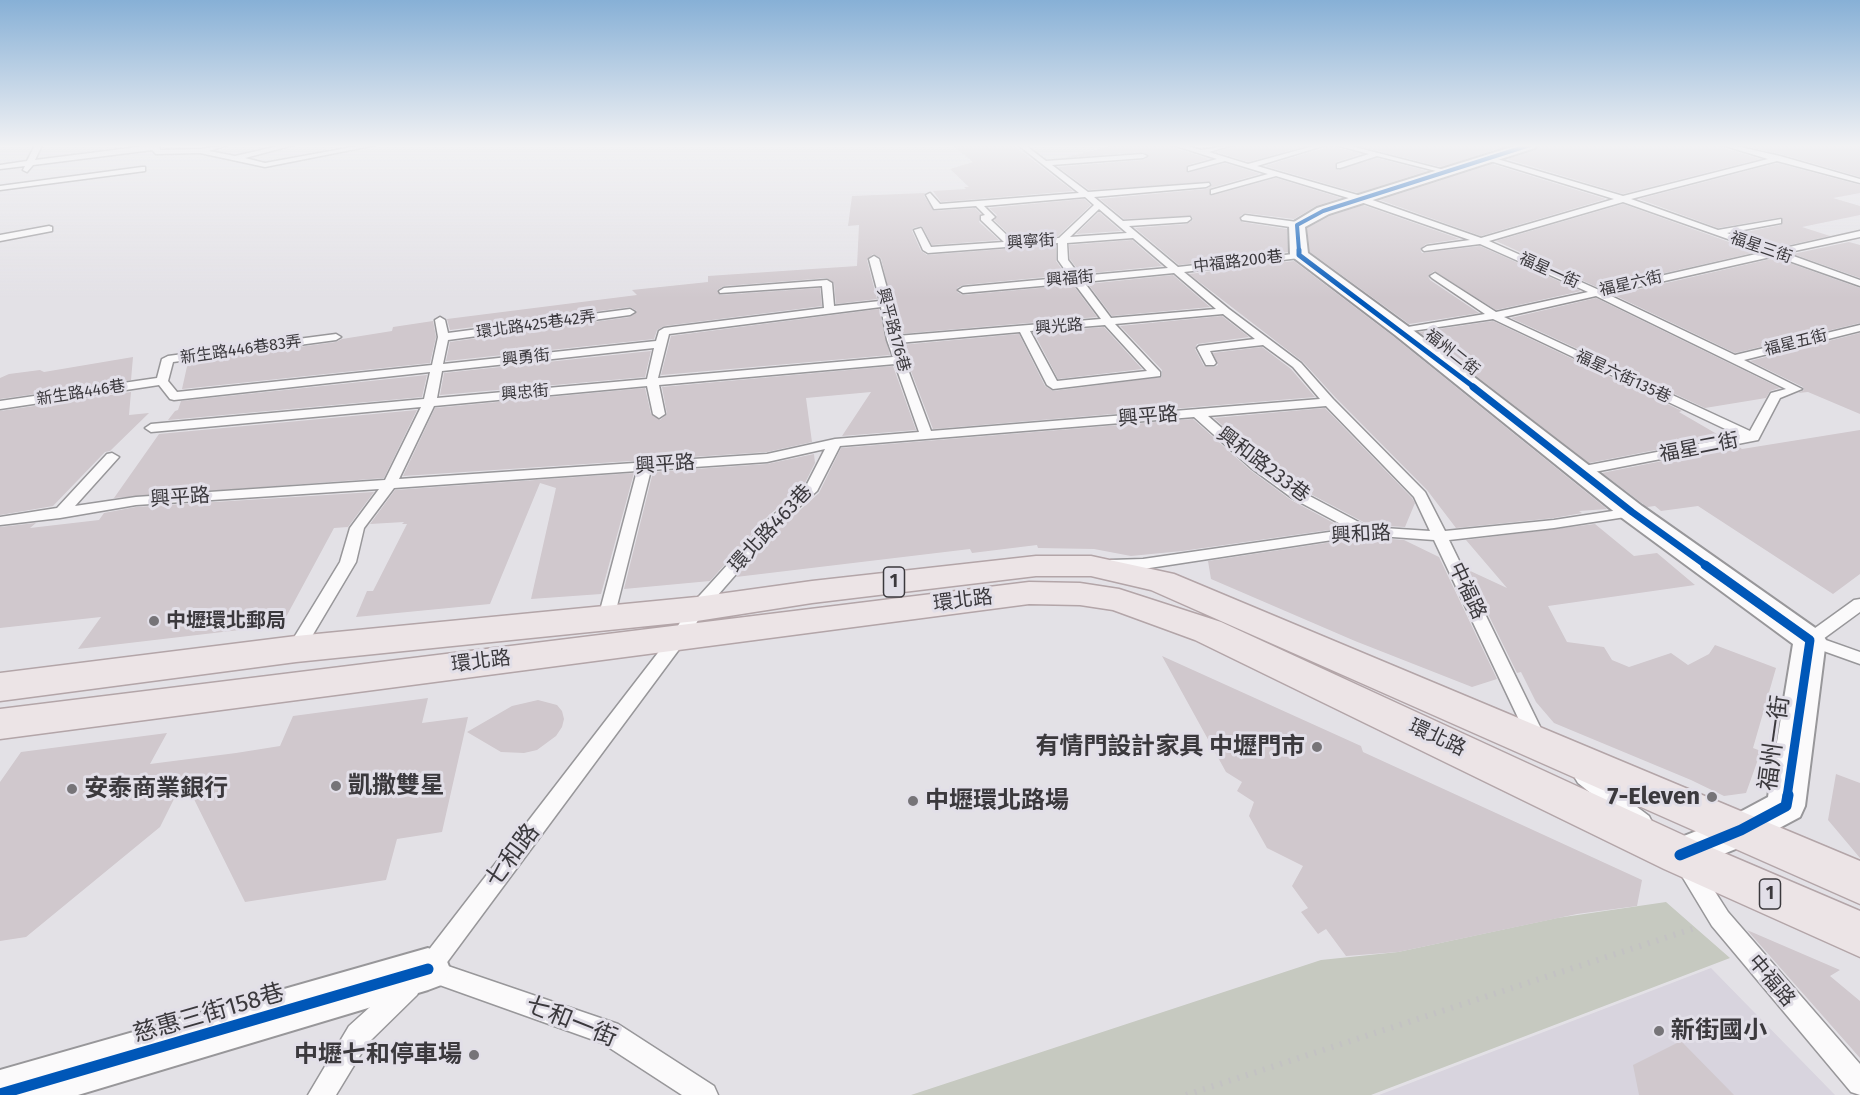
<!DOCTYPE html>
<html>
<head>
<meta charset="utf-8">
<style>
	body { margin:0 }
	canvas { display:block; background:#e3e1e6 }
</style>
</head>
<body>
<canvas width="1860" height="1095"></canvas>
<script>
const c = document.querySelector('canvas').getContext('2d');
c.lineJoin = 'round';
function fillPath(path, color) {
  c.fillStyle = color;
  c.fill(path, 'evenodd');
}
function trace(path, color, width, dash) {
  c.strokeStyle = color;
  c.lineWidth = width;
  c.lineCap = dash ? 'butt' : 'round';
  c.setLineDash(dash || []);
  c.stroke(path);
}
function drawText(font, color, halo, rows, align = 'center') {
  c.font = font + ' "Fira Sans","Noto Sans TC",sans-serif';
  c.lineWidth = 6;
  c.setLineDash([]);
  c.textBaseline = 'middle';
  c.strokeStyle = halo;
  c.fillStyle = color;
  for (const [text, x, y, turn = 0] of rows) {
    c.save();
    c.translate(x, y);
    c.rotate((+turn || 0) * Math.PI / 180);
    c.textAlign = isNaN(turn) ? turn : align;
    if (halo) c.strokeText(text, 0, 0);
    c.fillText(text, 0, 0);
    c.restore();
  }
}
fillPath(new Path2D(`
	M1711,968L1835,1095H1379Z`), '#d8d4de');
fillPath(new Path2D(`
	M1666,902L1730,958L1371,1095H911L1321,960L1398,952L1557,918Z`), '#c6c9c0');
fillPath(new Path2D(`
	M952,145H1013L1073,191L941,202L933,191L966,189L964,187H969L950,169L973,162Z
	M1114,145H1171L1172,147L1209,159L1187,165V173L1225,163L1260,174L1210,188V196L1276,178L1341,198L1316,206L1294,219L1245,213L1240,216L1242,222L1287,229L1288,252L1179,265L1135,228L1187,224L1193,220L1192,216L1124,219L1100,199L1206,189L1212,186L1211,182L1089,190L1058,167L1143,160L1149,157L1143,152L1063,158Z
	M1234,145H1310L1248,162L1217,152Z
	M1328,145L1361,154L1336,162L1335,168L1337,170L1377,158L1427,171L1358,193L1265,166L1327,147Z
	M1354,145H1498L1506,146L1441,167Z
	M1539,145H1720L1721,147L1760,159L1623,194L1507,159L1536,150Z
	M1739,145H1860V177L1781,154Z
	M1777,163L1860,185V193L1833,198L1860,206V215L1802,227L1830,236L1776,248L1736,234L1781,225L1782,217L1718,228L1639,199Z
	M1492,164L1606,199L1481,236L1380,200Z
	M925,193L924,196L934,211L975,208L981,214L979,222L999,240L932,245L922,226L913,228L912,231L921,251L927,255L1056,245V261L1066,275L963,285L957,288V292L963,295L1073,285L1097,317L899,334L881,258L873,254L867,260L877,299L836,304L834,283L827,278L724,286L717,290L720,295L820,288L822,306L664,326L657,330L654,339L446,361L450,342L630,317L637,311L630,307L450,330L447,319L637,295L632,290L708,282V276L857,266L859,225L848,226L852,196Z
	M1084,199L1091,205L1058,236L1014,239L994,220L997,215L989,208Z
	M1623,204L1757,252L1599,288L1496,241Z
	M1363,205L1460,239L1426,244L1420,249L1422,253L1480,246L1581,291L1496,310L1434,271L1428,276L1430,280L1479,313L1409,324L1310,252L1307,228L1330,216Z
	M1099,212L1121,231L1076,234Z
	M1132,240L1162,266L1081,274L1070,259L1069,245Z
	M1849,242L1860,245V278L1793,254Z
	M1775,258L1860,288V323L1735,353L1614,295Z
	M1294,261L1394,337L1607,509L1579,511L1582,513L1554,518L1456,528L1427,490L1335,397L1303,362L1189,274Z
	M1173,275L1210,307L1112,316L1088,284Z
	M1596,298L1780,388L1770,391L1766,398L1705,408L1511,318Z
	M879,309L890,355L661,375L671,336Z
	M1222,316L1249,337L1197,344L1195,349L1204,366L1214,367L1218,365L1213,353L1262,347L1291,369L1315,397L933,429L901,345L1019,334L1045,386L1053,391L1162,377V370L1120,326Z
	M433,321L436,337L430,363L182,389L188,362L336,342L342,339L392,331L393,327Z
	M1493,321L1682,411L1679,412L1722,437L1589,463L1419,332Z
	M1104,327L1142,369L1058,379L1034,333Z
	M1860,333V414L1808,392L1798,393L1804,390L1803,387L1750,361Z
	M651,351L645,377L440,395L444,373Z
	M133,357L131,380L0,399V378L9,374L40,370L44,372Z
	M893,366L916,430L842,436L871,392L806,398L812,442L767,452L403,476L435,408L645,388L651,414L660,420L667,414L662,387Z
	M427,375L422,397L168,420L175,411L178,410L181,401Z
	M131,392L129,415L149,413L110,451L105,452L53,506L0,515V411Z
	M1325,408L1412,498L1415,503L1405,527L1369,525L1303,490L1262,460L1214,418Z
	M417,410L384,478L114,498L159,434Z
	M1193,419L1250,470L1291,500L1343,528L1182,551L1131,556L1094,549L1038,548L1037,545L972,553L970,549L736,577L781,527L819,493L841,448Z
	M1860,430V574L1833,594L1698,506L1661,511L1655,506L1647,507L1602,473L1738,446L1742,449Z
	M814,454L815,463L804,485L767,517L710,581L624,589L653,472L767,464Z
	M634,473L601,594L531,599L556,488L540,483L490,604L356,617L367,591H373L407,524H402L404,522L370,524L395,490Z
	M374,492L348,527L334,528L286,617L265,627L78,649L101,617L0,628V527L36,523L30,528L99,520L104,513L136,507Z
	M1595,524L1634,556L1657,553L1695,585L1548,606L1567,642L1604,647L1612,660L1629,667L1671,653L1688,665L1709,654L1715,645L1776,668L1753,748L1761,751L1746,793L1724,796L1691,780L1554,723L1536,702L1521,672L1517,673L1466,569L1507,588L1466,540Z
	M1365,537L1404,540L1439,557L1497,679L1472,687L1355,641L1211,579L1208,561Z
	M1162,656L1361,746L1363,752L1642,880L1637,906L1577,914L1398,952L1346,956L1326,929L1318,934L1301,912L1308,908L1292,886L1303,866L1267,848L1249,816L1254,802L1237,791L1242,782L1226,772Z
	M428,698L422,723L468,717L442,832L397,839L386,880L245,902L184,779L160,827L26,937L0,941V782L21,752L167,733L150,764L236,753L280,746L293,716Z
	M538,700L557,705L562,711L564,719L562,727L556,736L537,750L524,753L501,752L467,732L512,706Z
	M1836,774L1860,783V858L1828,820Z
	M1747,930L1840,970L1830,976L1860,1001V1058Z
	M1681,1041L1734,1095H1639L1633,1065Z`), '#d0c8cd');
const service = new Path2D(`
	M35,145H42L35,160L153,145H159L160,150L200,149L228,145L209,151L235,156L283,145H294L245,158L265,163L363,145H376L265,167L200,153L156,154L152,150L33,165L27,172L23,170L25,166L0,169V165L27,161Z
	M1018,145H1025L1046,161L1143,154L1147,156L1143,158L1052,165L1088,192L1209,183L1210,185L1206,187L1094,197L1123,221L1190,217L1191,219L1187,222L1129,226L1178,267L1302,253V257L1299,258L1184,272L1229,309L1301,363L1333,399L1425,492L1445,531L1554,520L1632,508L1637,509L1639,512L1637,515L1632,516L1554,528L1449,540L1547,741L1545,746L1538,748L1531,746L1529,741L1434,540L1365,535L1143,569L1106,568L1103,565L1111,560L1143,559L1350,529L1292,498L1251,468L1194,417L840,446L817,491L779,525L703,612L686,640L445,965L618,1024L714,1086L718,1095H682L602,1043L420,978L416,970L421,960L674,632L691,605L769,519L806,486L825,449L767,462L651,470L614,618L612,622H600L598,618L637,471L394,488L364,528L356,562L302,653H290L287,649L340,562L350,528L379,489L136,505L60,518L0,525V517L57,508L107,454L112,453L119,457L75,506L136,497L385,480L421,407L151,432L145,428L151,424L424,399L430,372L174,400L170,399L159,385L0,409V401L157,378L162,359L168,356L336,334L341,337L336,340L173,362L168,381L177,392L432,365L438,337L435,320L440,317L445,320L448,333L630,309L635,312L630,315L448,340L443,364L656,341L659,331L664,328L824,308L822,286L720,293L719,291L724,288L827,280L832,283L834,306L880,301L869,259L874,256L879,259L891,303L897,336L1101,319L1074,283L963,293L958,290L963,287L1070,277L1058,260V243L928,253L923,250L914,230L921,228L931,247L1004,242L981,220V216L985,215L976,206L934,209L926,195L930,193L940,204L1079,193ZM1085,197L1094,205L1059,238L1013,241L991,220L995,217L984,206ZM1099,209L1127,233L1070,237ZM1133,238L1168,268L1080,276L1068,260L1067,243ZM1174,273L1216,309L1111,318L1084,282ZM881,307L887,340L893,357L658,378L669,334ZM1223,314L1255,339L1199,346L1197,348L1206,365H1214L1216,363L1210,351L1263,345L1293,367L1320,399L931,431L898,343L1020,332L1047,385L1053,389L1160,376V372L1115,324ZM1105,325L1147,371L1057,381L1030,331ZM654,348L647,379L437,398L442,371ZM895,364L919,432L835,439L767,454L399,479L434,406L647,386L653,414L659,418L665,414L659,385ZM1326,406L1414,497L1430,531L1368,527L1302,492L1261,462L1208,416Z
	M1173,145H1183L1201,150L1232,145L1209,152L1248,164L1317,145H1326L1257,166L1361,196L1481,238L1614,199L1487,160V156L1623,196L1768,159L1722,145H1731L1780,156L1860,179V183L1777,161L1631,199L1718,230L1781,219V223L1727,233L1776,250L1860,231V237L1785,253L1860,280V286L1775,256L1607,294L1735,355L1860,325V331L1744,360L1802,389L1780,398L1758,440L1579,475L1574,474L1572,471L1579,467L1740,436L1493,319L1398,333V329L1402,328L1485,314L1432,278L1430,276L1435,273L1496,312L1588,292L1480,244L1424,251L1422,249L1427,246L1470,240L1355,200L1276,176L1211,194V190L1268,174L1225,161L1188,171V167L1217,159ZM1623,202L1765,252L1599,290L1489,241ZM1596,296L1786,389L1771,393L1750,431L1504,317Z
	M1336,145H1347L1448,171L1444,173L1377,156L1340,168H1337V164L1369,154Z
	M142,167H145V171L0,190V186Z
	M1245,215L1297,222L1301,225L1297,228L1242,220L1241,218Z
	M49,226L52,227V231L0,241V235Z
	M1860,599V612L1823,639L1860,652V664L1804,644L1802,640L1804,636L1854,600Z
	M1585,770L1592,773L1649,816L1652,822L1649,828L1642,830L1635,828L1578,783L1575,778L1578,773Z
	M1688,859L1696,862L1728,912L1860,1064V1095L1851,1092L1712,926L1677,868L1680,862Z
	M409,976L417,979L421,987L417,995L367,1044L336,1095H308L349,1026L401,979Z`);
const minor = new Path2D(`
	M1518,145H1537L1535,148L1329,214L1305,227L1308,253L1409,327L1642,506L1821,632L1826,640L1805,806L1800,817L1755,841L1680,872L1666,867L1660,855L1666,843L1727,819L1768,797L1793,644L1622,518L1395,335L1290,255L1289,225L1317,208Z
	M428,948L444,954L450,969L444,984L428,990L78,1095H0V1070Z`);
const primary = new Path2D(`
	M1036,556H1091L1174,574L1860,861V904L1151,590L1091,576H1036L812,603L697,621L296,662L0,701V673L296,636L697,597L812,581Z
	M1029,582L1080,583L1119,589L1221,622L1696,841L1860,911V957L1664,869L1195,640L1113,610L1080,605L1029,604L0,739V709Z`);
trace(service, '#98979a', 3);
trace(minor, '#98979a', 4);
trace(primary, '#b3a5a8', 3);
trace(new Path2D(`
	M1186,1095L1698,927`), '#c3c2c3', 6, [2, 7]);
fillPath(service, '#fbfafb');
fillPath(minor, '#fbfafb');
fillPath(primary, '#ece4e6');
trace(new Path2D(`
	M1299,251L1297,225L1323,211L1530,145`), '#0057b8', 4);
trace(new Path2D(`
	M1299,250V255L1475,388`), '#0057b8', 5);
trace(new Path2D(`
	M1473,387L1632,512L1707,566`), '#0057b8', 7);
trace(new Path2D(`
	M1705,565L1810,640L1787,797`), '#0057b8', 9);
trace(new Path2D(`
	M1680,855L1741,830L1786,806L1788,795
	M0,1094L428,969`), '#0057b8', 11);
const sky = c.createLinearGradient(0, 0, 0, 298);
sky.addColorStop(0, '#87b0d6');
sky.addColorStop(0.49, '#f2f2f4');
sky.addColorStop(1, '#f2f2f400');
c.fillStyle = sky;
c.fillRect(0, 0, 1860, 298);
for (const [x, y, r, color] of [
	[154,621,6,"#767478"],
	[1317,747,6,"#767478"],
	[336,786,6,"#767478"],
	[72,789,6,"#767478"],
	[1712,797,6,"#767478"],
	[913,801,6,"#767478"],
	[1659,1031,6,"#767478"],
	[474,1055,6,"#767478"]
]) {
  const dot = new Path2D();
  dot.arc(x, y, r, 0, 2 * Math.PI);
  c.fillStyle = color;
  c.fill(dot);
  trace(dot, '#e2dfe8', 2);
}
drawText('16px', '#3b393d', '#e2dfe8', [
	["興寧街",1031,242,-4],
	["福星三街",1761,248,19],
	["中福路200巷",1238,262,-7],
	["福星一街",1549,271,24],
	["興福街",1070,279,-5],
	["福星六街",1631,284,-13],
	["環北路425巷42弄",536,325,-8],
	["興光路",1059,327,-5],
	["興平路176巷",893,330,75],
	["福星五街",1796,343,-14],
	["新生路446巷83弄",241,350,-8],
	["福州二街",1452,353,38],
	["興勇街",526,358,-6],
	["福星六街135巷",1623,377,25],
	["新生路446巷",81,393,-9],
	["興忠街",525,393,-5]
]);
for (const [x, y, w] of [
	[894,582,21],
	[1770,894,21]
]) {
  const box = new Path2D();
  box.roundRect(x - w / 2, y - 15, w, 30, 4.5);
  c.fillStyle = '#e2dfe8';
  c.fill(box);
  trace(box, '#3b393d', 1.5);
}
drawText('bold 18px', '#3b393d', null, [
	["1",894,582],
	["1",1770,894]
]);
drawText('20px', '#3b393d', '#e2dfe8', [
	["興平路",1148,417,-5],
	["福星二街",1699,448,-11],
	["興平路",665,465,-4],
	["興和路233巷",1263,465,37],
	["興平路",180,498,-4],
	["環北路463巷",771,529,-47],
	["興和路",1361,535,-3],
	["中福路",1467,591,65],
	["環北路",963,601,-7],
	["環北路",481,662,-7],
	["環北路",1437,738,25],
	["中福路",1771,981,50]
]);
drawText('bold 20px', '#3b393d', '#e2dfe8', [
	["中壢環北郵局",166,621]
], 'left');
drawText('24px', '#3b393d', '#e2dfe8', [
	["福州一街",1775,743,-82],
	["七和路",513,856,-53],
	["慈惠三街158巷",209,1014,-16],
	["七和一街",571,1022,22]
]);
drawText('bold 24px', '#3b393d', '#e2dfe8', [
	["有情門設計家具 中壢門市",1305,747,"right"],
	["凱撒雙星",348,786],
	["安泰商業銀行",84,789],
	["7-Eleven",1700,797,"right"],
	["中壢環北路場",925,801],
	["新街國小",1671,1031],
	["中壢七和停車場",462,1055,"right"]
], 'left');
</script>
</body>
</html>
